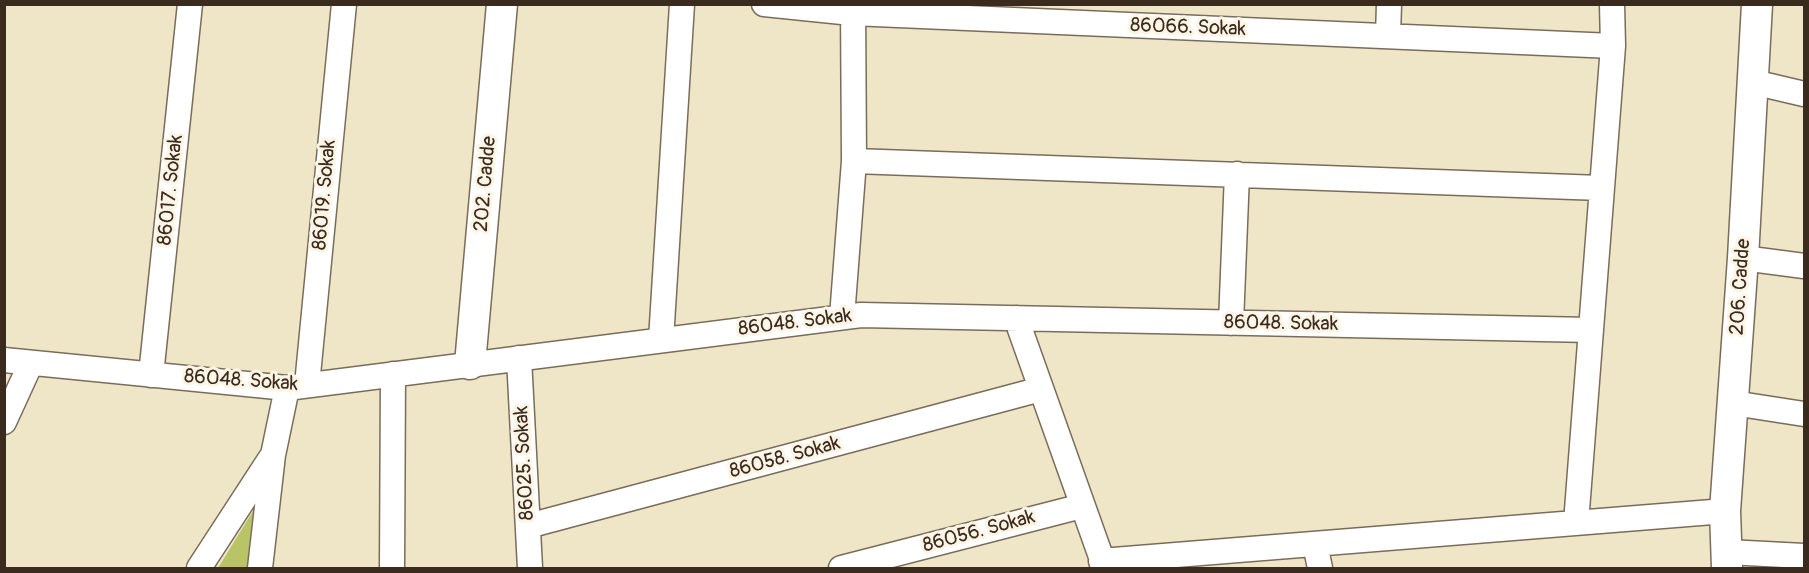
<!DOCTYPE html>
<html>
<head>
<meta charset="utf-8">
<style>
	body { margin:0 }
	#map { position:relative; width:1809px; height:573px; overflow:hidden; background:#efe6c8; font-family:Pangolin,sans-serif }
	canvas { display:block }
	.frame { position:absolute; inset:0; border:6px solid #3b2a1e; pointer-events:none }
</style>
</head>
<body>
<div id="map">
<canvas width="1809" height="573"></canvas>
<div class="frame"></div>
</div>
<script>
const c = document.querySelector('canvas').getContext('2d');
c.lineJoin = 'round';
function fillPath(path, color) {
  c.fillStyle = color;
  c.fill(path, 'evenodd');
}
function trace(path, color, width, dash) {
  c.strokeStyle = color;
  c.lineWidth = width;
  c.lineCap = dash ? 'butt' : 'round';
  c.setLineDash(dash || []);
  c.stroke(path);
}
function drawText(font, color, halo, rows, align = 'center') {
  c.font = font + ' Pangolin,sans-serif';
  c.lineWidth = 6;
  c.setLineDash([]);
  c.textBaseline = 'middle';
  c.strokeStyle = halo;
  c.fillStyle = color;
  for (const [text, x, y, turn = 0] of rows) {
    c.save();
    c.translate(x, y);
    c.rotate((+turn || 0) * Math.PI / 180);
    c.textAlign = isNaN(turn) ? turn : align;
    if (halo) c.strokeText(text, 0, 0);
    c.fillText(text, 0, 0);
    c.restore();
  }
}
fillPath(new Path2D(`
	M253,511L247,568H218Z`), '#b8c466');
const minor = new Path2D(`
	M764,4L852,13L1613,46
	M1388,36L1389,4
	M1753,82L1804,94
	M854,161L1601,188
	M1743,258L1804,266
	M842,317L854,161L853,4
	M1016,318L1105,568
	M1231,323L1237,174
	M661,340L682,4
	M519,358L530,568
	M4,360L287,388L861,315L1591,330
	M151,375L190,4
	M307,385L344,4
	M1733,403L1804,414
	M4,422L31,363
	M1576,523L1613,46L1612,4
	M528,526L1041,389
	M1315,544L1320,568
	M1727,552L1804,556
	M1101,561L1725,511
	M199,568L270,459
	M260,568L273,455L287,388
	M392,568L393,374
	M841,568L1082,506`);
const tertiary = new Path2D(`
	M470,364L502,4
	M1727,568L1725,511L1743,258L1757,4`);
trace(minor, '#7a6c5a', 27);
trace(tertiary, '#7a6c5a', 33);
trace(minor, '#fff', 24);
trace(tertiary, '#fff', 30);
drawText('20px', '#3b2a1e', '#fcf5e5', [
	["86066. Sokak",1188,28,2],
	["202. Cadde",486,184,-85],
	["86017. Sokak",171,190,-84],
	["86019. Sokak",325,195,-85],
	["206. Cadde",1741,287,-86],
	["86048. Sokak",795,323,-7],
	["86048. Sokak",1281,324,1],
	["86048. Sokak",241,381,4],
	["86058. Sokak",785,458,-15],
	["86025. Sokak",525,463,-93],
	["86056. Sokak",979,532,-15]
]);
</script>
</body>
</html>
